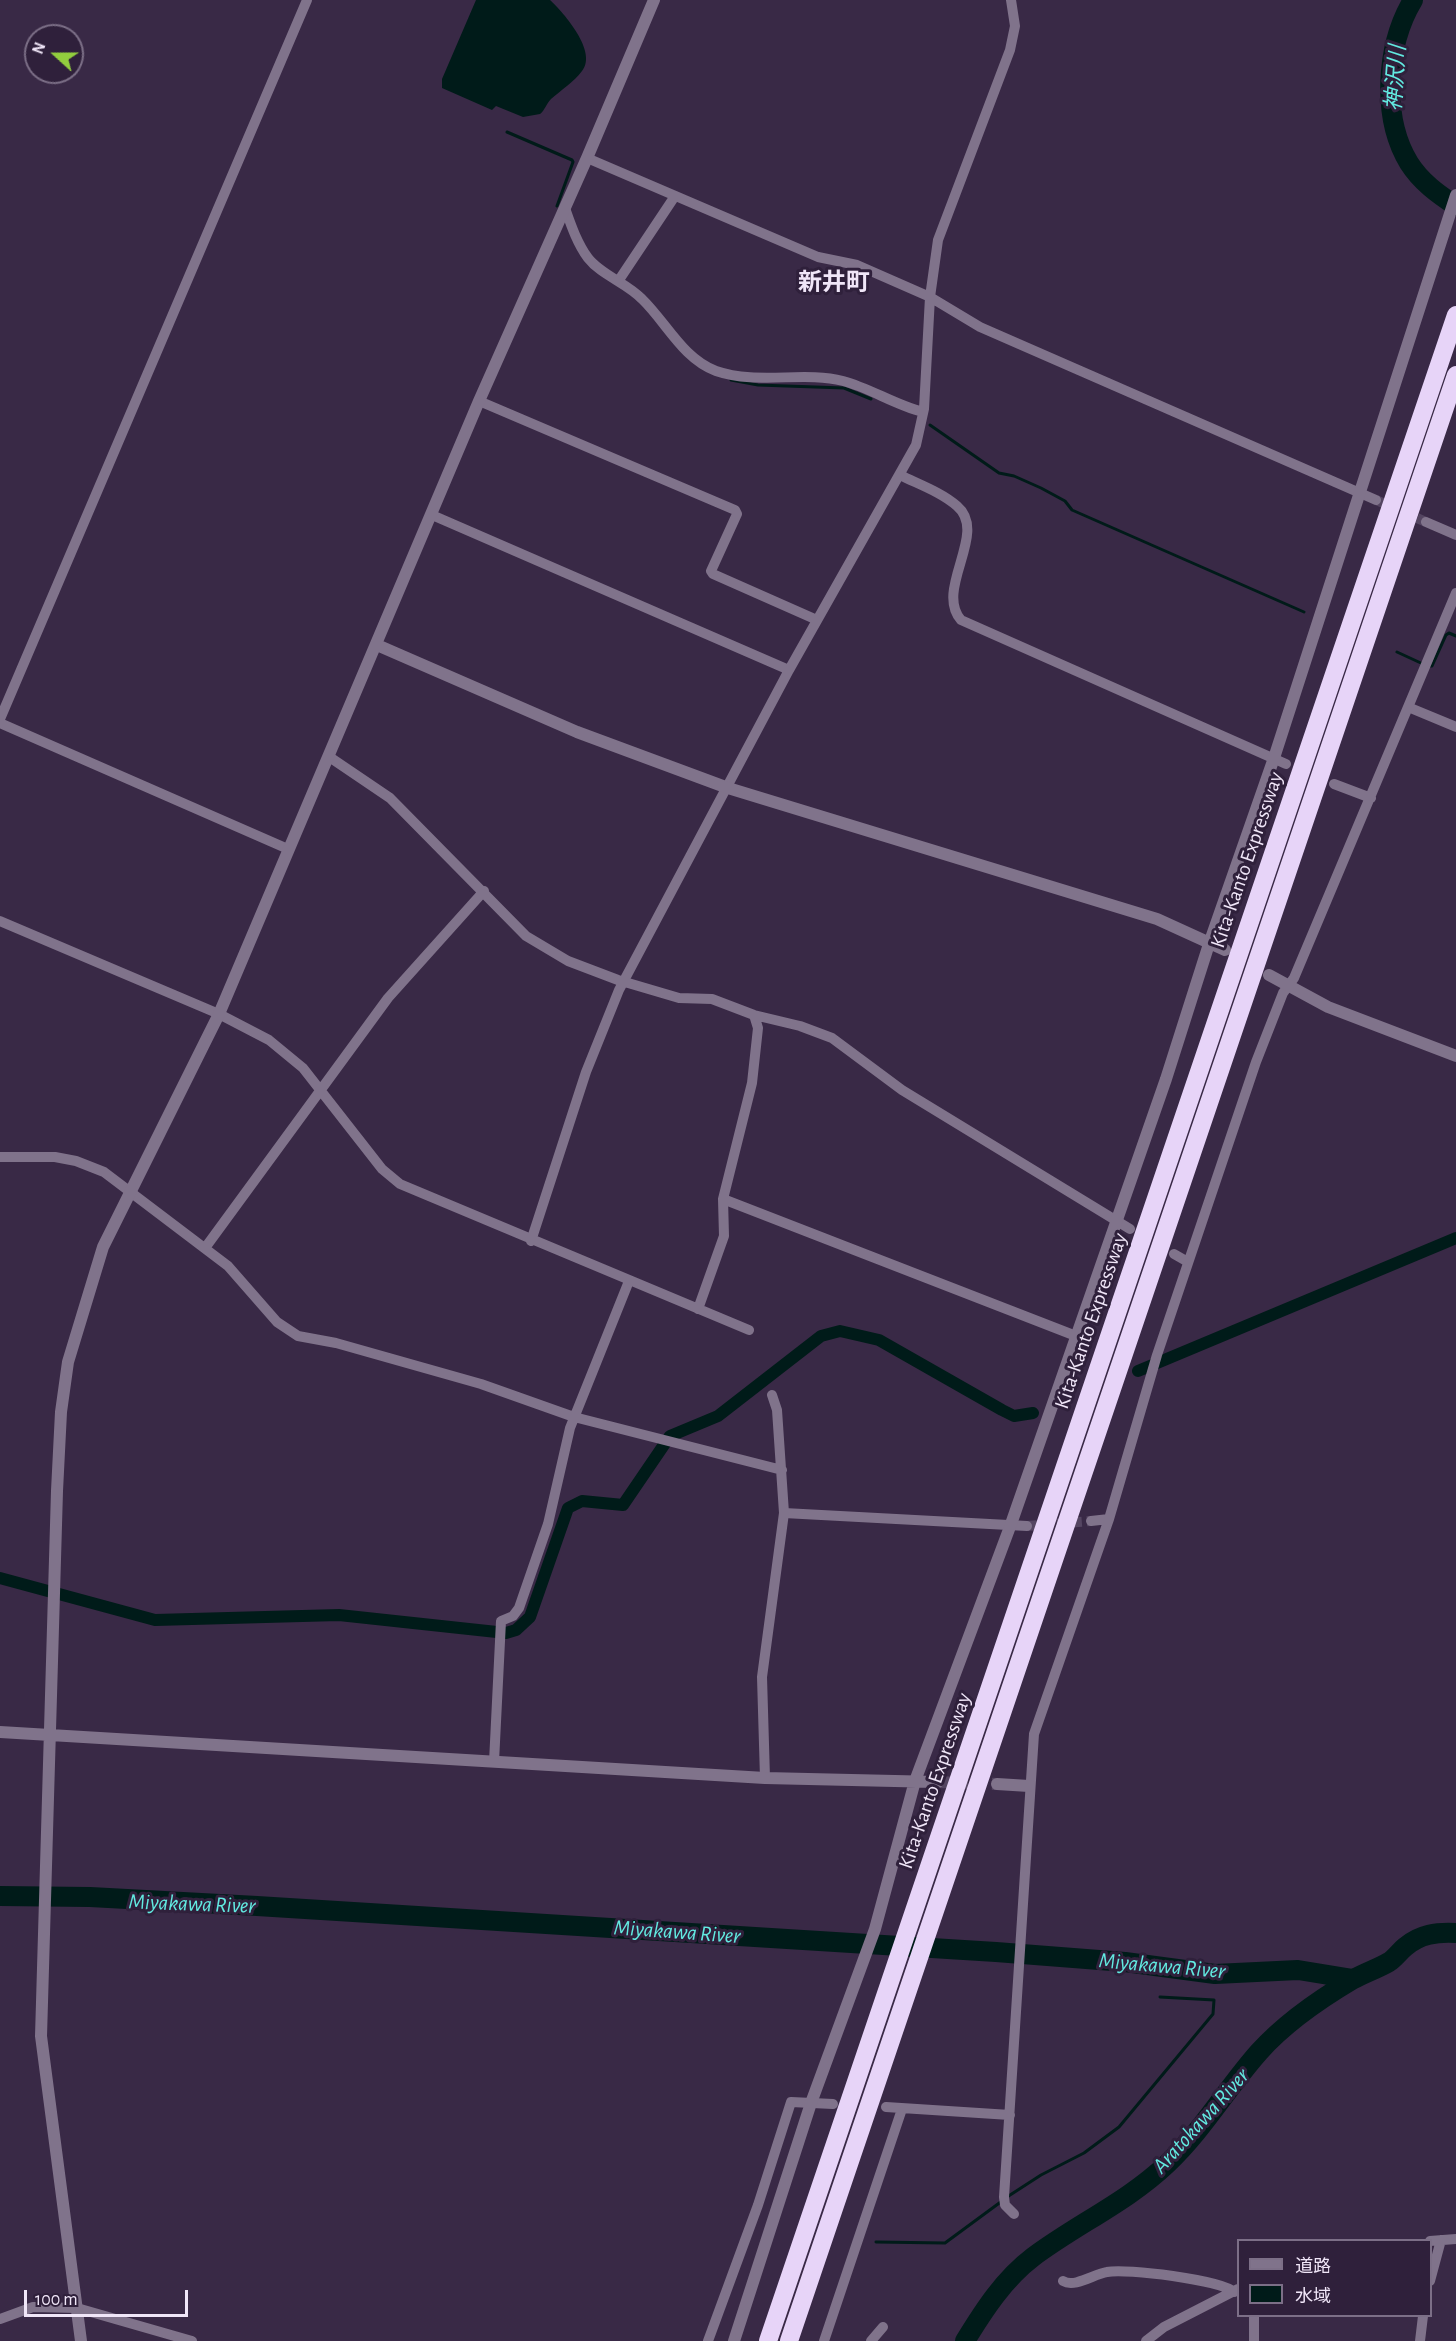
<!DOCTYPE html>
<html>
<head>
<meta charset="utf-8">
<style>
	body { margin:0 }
	#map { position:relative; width:1456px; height:2341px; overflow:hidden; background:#392946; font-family:"Alegreya Sans","Noto Sans JP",sans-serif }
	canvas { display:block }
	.legend { position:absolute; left:1237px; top:2239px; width:195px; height:78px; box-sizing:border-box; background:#2f203b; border:2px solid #7c6f87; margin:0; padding:8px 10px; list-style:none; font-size:18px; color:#f0e6f8 }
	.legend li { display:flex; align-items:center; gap:12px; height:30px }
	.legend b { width:30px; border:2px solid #7c6f87 }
	.north { position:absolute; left:24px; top:24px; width:60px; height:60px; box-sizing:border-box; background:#2f203b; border:2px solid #7c6f87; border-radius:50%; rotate:291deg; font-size:16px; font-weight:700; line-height:24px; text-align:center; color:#f0e6f8 }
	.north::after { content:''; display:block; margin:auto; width:21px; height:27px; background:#92cd3e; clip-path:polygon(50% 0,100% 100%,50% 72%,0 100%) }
	.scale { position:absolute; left:24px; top:2290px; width:164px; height:27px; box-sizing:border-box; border:3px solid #f0e6f8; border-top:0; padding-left:8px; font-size:18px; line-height:21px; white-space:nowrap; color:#f0e6f8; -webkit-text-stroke:4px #2f203b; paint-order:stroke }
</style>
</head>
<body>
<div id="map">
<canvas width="1456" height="2341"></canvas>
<ul class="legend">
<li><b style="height:8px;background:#80738b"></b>道路</li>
<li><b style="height:16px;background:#001b19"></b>水域</li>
</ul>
<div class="north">N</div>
<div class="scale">100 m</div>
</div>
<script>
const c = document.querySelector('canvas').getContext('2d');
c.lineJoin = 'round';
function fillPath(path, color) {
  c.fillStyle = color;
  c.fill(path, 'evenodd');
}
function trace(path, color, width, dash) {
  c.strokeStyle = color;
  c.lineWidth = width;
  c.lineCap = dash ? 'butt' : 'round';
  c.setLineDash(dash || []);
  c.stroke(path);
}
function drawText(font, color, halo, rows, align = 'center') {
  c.font = font + ' "Alegreya Sans","Noto Sans JP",sans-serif';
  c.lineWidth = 6;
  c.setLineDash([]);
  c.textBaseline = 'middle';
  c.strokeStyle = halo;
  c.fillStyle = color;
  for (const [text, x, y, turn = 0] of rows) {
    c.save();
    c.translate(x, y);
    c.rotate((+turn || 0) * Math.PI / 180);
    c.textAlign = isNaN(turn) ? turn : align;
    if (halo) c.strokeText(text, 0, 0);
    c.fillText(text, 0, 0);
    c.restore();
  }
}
fillPath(new Path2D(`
	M476,0H550C564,13 598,52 582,71C574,82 561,90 551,99C546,104 545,110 540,114L523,117L496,106L492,110L442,88V79Z`), '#001b19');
trace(new Path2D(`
	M507,132L572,160L573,162L557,206
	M731,380L758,385L844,388L871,399
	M930,425L999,473L1014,476L1041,488L1065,501L1072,510L1304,612
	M1397,652L1423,664
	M1429,666H1432L1446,635L1449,633L1456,636
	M1215,1980V1974
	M1007,2197L1041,2175L1084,2153L1119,2127L1213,2014L1214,2000L1160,1997
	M876,2242L945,2243L1002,2201`), '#001b19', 3);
trace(new Path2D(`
	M1138,1371L1456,1238
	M0,1578L155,1620L339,1615L506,1633L516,1630L530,1617L568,1508L582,1501L623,1505L670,1436L718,1416L821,1336L840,1331L879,1340L1002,1410L1014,1416L1033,1413`), '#001b19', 12);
trace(new Path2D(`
	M1413,0C1386,45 1381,117 1409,163C1421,182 1438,194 1456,206
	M0,1896L90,1897L257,1906L996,1952L1125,1962L1215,1974L1298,1970L1353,1979
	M965,2341C984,2310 1004,2279 1033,2257C1077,2224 1127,2202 1167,2164C1203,2130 1227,2088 1259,2052C1284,2024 1320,1999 1352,1980C1364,1973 1377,1969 1389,1962C1395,1958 1399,1952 1405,1947C1420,1934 1437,1932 1456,1933`), '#001b19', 20);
trace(new Path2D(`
	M1376,500L1426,522
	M1027,1526L1091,1521`), '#544561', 10, [10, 5]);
trace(new Path2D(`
	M938,1782L997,1784`), '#544561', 12, [12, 6]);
trace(new Path2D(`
	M587,158L818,257L857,265L930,297L980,327L1376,500
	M565,208C571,225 577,243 588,258C601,275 627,283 642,299C666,322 683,359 716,371C757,385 804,371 843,381C870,388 895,405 923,412
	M619,280L675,196
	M479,401L735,510L737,514L711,571L713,574L817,620
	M900,475C918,484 941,492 957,506C989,533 934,589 961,620L1286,764
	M432,515L789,670
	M1426,522L1456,535
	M1408,707L1456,727
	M0,719L307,0
	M0,723L288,849
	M328,756L390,798L526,936L568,961L618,980L679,998L712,999L754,1015L800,1026L832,1038L902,1090L1130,1229
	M1334,784L1371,798
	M0,921L219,1014L269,1040L303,1068L382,1169L400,1184L749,1330
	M0,1157H55L76,1161L104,1172L228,1266L277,1322L298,1336L336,1343L481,1384L574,1417L782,1470
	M723,1199L1076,1336
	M531,1241L586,1072L619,990L789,670L916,445L924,409L930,297L938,240L1010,50L1015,26L1011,0
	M205,1248L388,998L484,891
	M1174,1254L1188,1262
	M698,1309L724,1236L723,1199L752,1083L758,1028L754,1015
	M784,1513L1027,1526
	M1091,1521L1109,1519
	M494,1762L501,1621L513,1616L519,1608L548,1524L570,1428L629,1281
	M765,1778L762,1677L784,1513L777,1410L772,1395
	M886,2107L1010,2115
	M1014,2214L1005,2205L1004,2197L1034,1734L1109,1519L1157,1355L1256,1062L1283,993L1294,978L1456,593
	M1430,2241L1456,2239
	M1063,2281C1075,2288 1094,2274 1107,2272C1126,2268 1221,2280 1234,2292
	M1430,2281L1441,2240
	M1254,2316V2341
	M0,2319L33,2307L77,2308L192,2341
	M708,2341L758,2205L791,2102L833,2104
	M824,2341L902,2109
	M871,2341L883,2327
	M1146,2341L1164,2327L1238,2289
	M1420,2341L1423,2316`), '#80738b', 10);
trace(new Path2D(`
	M377,645L577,732L728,788L1157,919L1225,950
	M1269,975L1328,1007L1456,1056
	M0,1732L765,1778L938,1782
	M997,1784L1029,1786
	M81,2341L41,2036L57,1491L61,1412L68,1362L103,1247L219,1014L479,401L587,158L654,0
	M734,2341L811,2103L875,1929L915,1781L1011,1524L1166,1079L1209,944L1274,758L1456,195`), '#80738b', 12);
trace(new Path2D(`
	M768,2341L1456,315
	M789,2341L1456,375`), '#e7d4f8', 18);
drawText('21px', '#f0e6f8', '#2f203b', [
	["Kita-Kanto Expressway",1247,860,-71],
	["Kita-Kanto Expressway",1091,1321,-71],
	["Kita-Kanto Expressway",935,1781,-71]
]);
drawText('italic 22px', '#62eae1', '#2f203b', [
	["神沢川",1396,78,-86],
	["Miyakawa River",192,1904,2],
	["Miyakawa River",677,1932,4],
	["Miyakawa River",1162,1966,5],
	["Aratokawa River",1201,2121,-48]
]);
drawText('bold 24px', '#f0e6f8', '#2f203b', [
	["新井町",834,283]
]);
</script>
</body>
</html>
